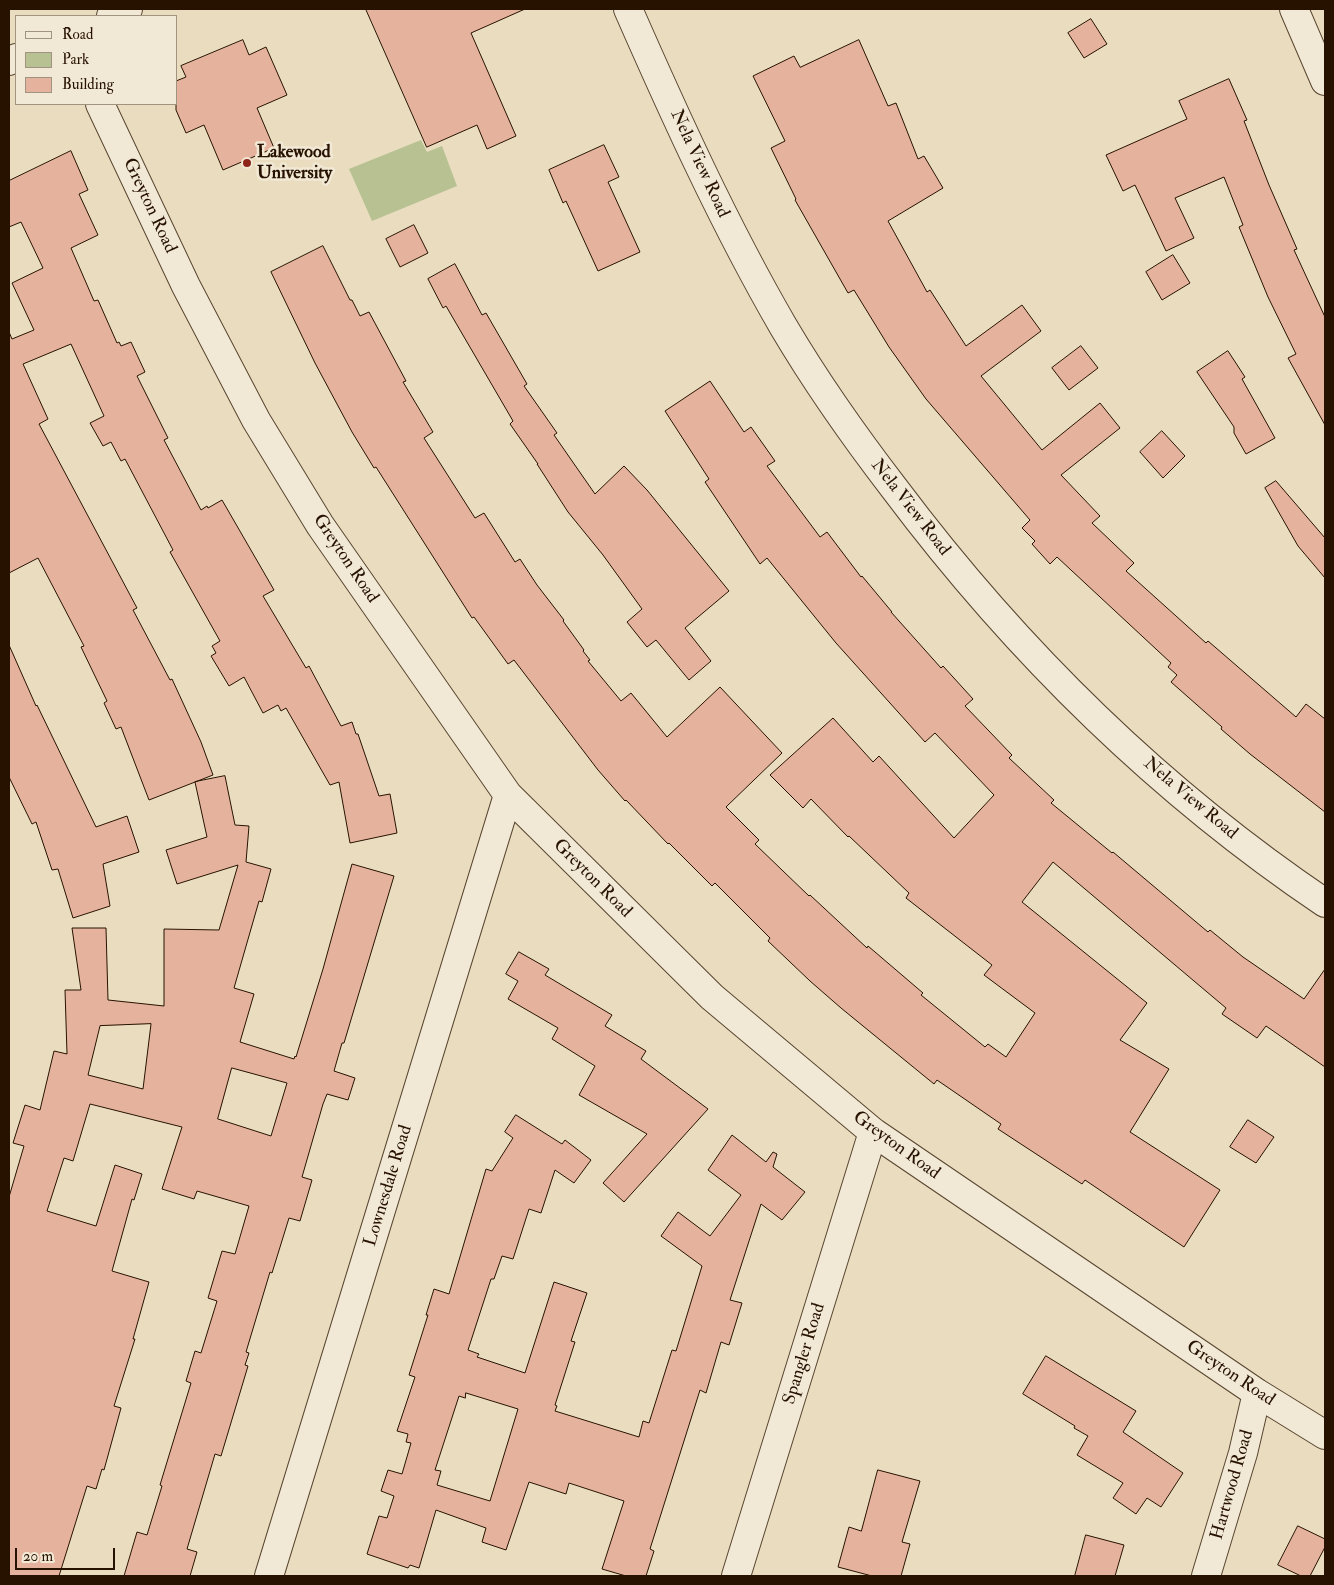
<!DOCTYPE html>
<html>
<head>
<meta charset="utf-8">
<style>
	body { margin:0 }
	#map { position:relative; width:1334px; height:1585px; overflow:hidden; background:#eaddbf; font-family:"IM FELL Double Pica",serif }
	canvas { display:block }
	.frame { position:absolute; inset:0; border:10px solid #271200; pointer-events:none }
	.legend { position:absolute; left:15px; top:15px; width:162px; height:90px; box-sizing:border-box; background:#f1e9d5; border:1px solid #a09380; margin:0; padding:6px 9px; list-style:none; font-size:15px; color:#271200 }
	.legend li { display:flex; align-items:center; gap:10px; height:25px }
	.legend b { width:25px; border:1px solid #a09380 }
	.scale { position:absolute; left:15px; top:1548px; width:100px; height:22px; box-sizing:border-box; border:2px solid #271200; border-top:0; padding-left:6px; font-size:15px; line-height:18px; white-space:nowrap; color:#271200; -webkit-text-stroke:4px #f1e9d5; paint-order:stroke }
</style>
</head>
<body>
<div id="map">
<canvas width="1334" height="1585"></canvas>
<div class="frame"></div>
<ul class="legend">
<li><b style="height:6px;background:#f1e9d5"></b>Road</li>
<li><b style="height:14px;background:#b7c192"></b>Park</li>
<li><b style="height:14px;background:#e5b39d"></b>Building</li>
</ul>
<div class="scale">20 m</div>
</div>
<script>
const c = document.querySelector('canvas').getContext('2d');
c.lineJoin = 'round';
function fillPath(path, color) {
  c.fillStyle = color;
  c.fill(path, 'evenodd');
}
function trace(path, color, width, dash) {
  c.strokeStyle = color;
  c.lineWidth = width;
  c.lineCap = dash ? 'butt' : 'round';
  c.setLineDash(dash || []);
  c.stroke(path);
}
function drawText(font, color, halo, rows, align = 'center') {
  c.font = font + ' "IM FELL Double Pica",serif';
  c.lineWidth = 5;
  c.setLineDash([]);
  c.textBaseline = 'middle';
  c.strokeStyle = halo;
  c.fillStyle = color;
  for (const [text, x, y, turn = 0] of rows) {
    c.save();
    c.translate(x, y);
    c.rotate((+turn || 0) * Math.PI / 180);
    c.textAlign = isNaN(turn) ? turn : align;
    if (halo) c.strokeText(text, 0, 0);
    c.fillText(text, 0, 0);
    c.restore();
  }
}
fillPath(new Path2D(`
	M421,140L427,152L442,146L457,186L372,221L349,169Z`), '#b7c192');
const building = new Path2D(`
	M366,9H525L471,33L516,136L487,149L477,125L427,147Z
	M1091,19L1107,44L1084,58L1068,33Z
	M243,40L249,55L266,47L287,95L257,108L274,148L223,170L204,125L186,133L176,110V81L186,77L181,66Z
	M859,40L888,106L896,103L918,159L924,156L943,188L888,221L927,292L930,290L966,346L1022,305L1041,331L981,376L1042,450L1100,403L1120,428L1061,475L1100,516L1092,523L1134,563L1126,571L1206,643L1208,641L1296,717L1306,704L1325,719V812L1250,754L1221,729L1222,727L1171,682L1177,675L1168,667L1171,663L1057,557L1050,564L1032,544L1035,541L1022,528L1030,520L926,399L889,347L854,290L848,293L795,200L796,199L771,148L785,141L753,76L794,56L800,67Z
	M1229,79L1247,120L1244,121L1269,185L1297,249L1294,250L1325,317V425L1288,358L1296,354L1268,297L1239,227L1243,225L1224,177L1175,198L1194,238L1166,251L1135,185L1123,191L1106,155L1187,119L1179,101Z
	M604,145L619,177L608,182L640,252L598,271L566,201L563,203L549,170Z
	M71,151L88,190L79,194L98,235L71,248L94,301L98,300L117,343L119,342L121,346L131,342L145,372L137,376L168,438L164,440L201,510L207,506L208,508L222,500L274,590L263,596L306,668L309,666L341,726L352,722L356,734H358L379,796L390,794L397,833L350,843L339,782L330,785L286,708L281,711L278,705L263,713L244,677L229,686L211,656L216,653L212,646L220,641L170,552L173,550L125,459L121,461L111,442L103,446L90,423L104,416L71,344L23,364L48,419L39,424L137,608L133,610L170,680L172,679L201,742L213,775L149,800L121,727L116,729L104,703L107,701L81,647L84,646L38,558L9,573V332L12,339L34,330L12,283L43,268L21,222L9,227V181Z
	M414,225L428,253L400,267L386,239Z
	M323,246L350,300H352L360,316L369,312L406,381L403,382L433,432L424,438L475,518L484,513L515,562L520,559L537,585L564,620L563,621L584,650L583,651L590,660L588,661L621,701L631,693L667,737L720,687L782,753L726,807L759,840L755,844L809,896L810,895L867,948L868,946L923,993L921,995L985,1047L988,1044L1006,1057L1035,1013L984,975L992,965L906,898L909,893L849,836L848,837L811,799L803,808L770,775L833,718L873,762L879,756L954,838L994,795L935,733L925,742L836,643L767,558L760,564L705,482L709,479L665,411L710,381L744,432L751,427L775,461L767,466L820,537L827,532L861,577L862,576L892,612H891L941,668L943,666L973,699L965,706L1012,755L1009,758L1054,800L1051,803L1112,853L1113,852L1208,932L1210,930L1243,957L1304,999L1325,969V1067L1266,1026L1257,1038L1222,1014L1226,1008L1053,862L1022,902L1147,1003L1120,1040L1169,1069L1130,1132L1220,1190L1184,1247L1085,1180L1082,1184L998,1129L1001,1124L937,1080L934,1084L841,1008L810,981L768,941L770,938L715,883L712,886L669,843L668,844L626,800L625,801L598,770L514,660L508,664L474,617L472,618L376,467L374,468L352,432L315,363L271,272Z
	M1173,255L1190,283L1162,300L1146,272Z
	M455,264L482,315L486,313L527,384L524,386L557,433L554,435L595,494L624,466L647,490L729,591L685,628L711,661L689,680L656,640L647,647L627,622L642,609L603,555L568,512L537,464H538L510,424L513,421L446,306L443,308L428,279Z
	M1081,346L1098,368L1069,390L1052,368Z
	M1228,351L1245,377L1242,379L1275,438L1246,454L1234,433V427L1197,372Z
	M1162,431L1185,456L1163,478L1140,452Z
	M1276,481L1325,538V578L1298,546L1265,488Z
	M9,645L36,706L37,705L96,827L127,816L139,852L103,864L110,906L73,918L58,869L52,870L36,822L32,824L9,777Z
	M225,776L235,825L249,826L246,862L271,869L262,902L259,901L234,988L254,994L240,1042L294,1059L295,1056L296,1057L323,969L352,864L394,876L344,1043H342L334,1071L355,1078L348,1100L327,1094L323,1104L302,1177L312,1180L300,1221L289,1218L272,1273L270,1272L246,1352L249,1353L245,1365L248,1366L221,1456L215,1454L187,1549L197,1552L190,1576H124L137,1532L147,1535L162,1486L160,1485L191,1383L186,1381L195,1351L201,1353L217,1301L208,1298L222,1251L235,1254L249,1206L197,1191L194,1199L162,1189L182,1127L90,1104L73,1161L64,1158L47,1211L96,1226L115,1165L142,1174L134,1200L132,1199L112,1271L149,1282L133,1339H135L114,1406L121,1408L104,1470L102,1469L96,1489L87,1486L59,1576H9V1197L24,1146L13,1143L25,1105L40,1110L54,1051L67,1054L65,990H81L72,928H106L108,1000L164,1006V929L219,930L238,865L177,884L166,850L207,837L195,782ZM151,1024L143,1089L88,1075L100,1026ZM232,1068L287,1083L271,1136L218,1119Z
	M519,952L549,969L545,975L612,1015L605,1026L646,1051L641,1059L708,1109L624,1202L603,1183L647,1134L579,1095L595,1066L552,1039L558,1028L508,999L518,981L506,974Z
	M516,1115L562,1144L565,1140L591,1160L574,1183L555,1170L541,1213L529,1209L513,1259L502,1256L494,1279H491L468,1350L479,1354L477,1357L525,1373L554,1282L587,1293L571,1341L575,1342L555,1405L557,1406L555,1411L639,1437L643,1421L649,1423L672,1350L676,1351L702,1266L661,1236L678,1212L710,1236L741,1195L708,1170L732,1135L766,1162L773,1152L777,1154L773,1167L805,1192L782,1220L761,1204L730,1300L742,1303L729,1345L721,1342L706,1393L700,1390L695,1406L650,1549L654,1551L646,1576H626L602,1569L624,1501L569,1483L566,1494L529,1482L506,1550L482,1542L486,1528L436,1510L419,1568L410,1565L408,1568L367,1554L379,1516L387,1518L394,1496L381,1491L388,1470L402,1474L411,1443L406,1442L408,1434L397,1431L415,1377L409,1375L428,1315H426L434,1289L449,1294L486,1169L492,1171L513,1138L505,1132ZM466,1393L518,1409L490,1501L437,1485L441,1471L435,1470L459,1396L465,1398Z
	M1248,1120L1274,1137L1256,1163L1230,1147Z
	M1046,1356L1136,1411L1123,1432L1183,1473L1161,1507L1147,1498L1136,1514L1113,1498L1123,1483L1077,1455L1088,1436L1074,1428L1075,1426L1023,1394Z
	M878,1470L920,1481L902,1542L910,1544L901,1576H872L838,1567L849,1527L861,1531Z
	M1298,1526L1325,1539V1547L1310,1576H1301L1278,1565Z
	M1086,1535L1124,1545L1115,1576H1075Z`);
fillPath(building, '#e5b39d');
trace(building, '#271200', 1);
const minor = new Path2D(`
	M628,9C675,116 724,224 783,326C816,382 854,436 894,488C1014,648 1159,791 1325,903
	M1294,9L1325,81
	M111,16L128,9
	M9,61L16,58
	M100,104L186,286L256,420L320,525L508,795L712,997L873,1132L1257,1393L1325,1435
	M269,1576L508,795
	M736,1576L873,1132
	M1206,1576L1243,1453L1257,1393`);
trace(minor, '#584530', 30);
trace(minor, '#f1e9d5', 28);
for (const [x, y, r, color] of [
	[247,163,5,"#8f2418"]
]) {
  const dot = new Path2D();
  dot.arc(x, y, r, 0, 2 * Math.PI);
  c.fillStyle = color;
  c.fill(dot);
  trace(dot, '#f1e9d5', 2);
}
drawText('bold 18px', '#271200', '#f1e9d5', [
	["Lakewood",257,153],
	["University",257,174]
], 'left');
drawText('18px', '#271200', '#f1e9d5', [
	["Nela View Road",699,164,65],
	["Greyton Road",149,206,65],
	["Nela View Road",910,508,52],
	["Greyton Road",345,559,56],
	["Nela View Road",1190,799,40],
	["Greyton Road",592,879,45],
	["Greyton Road",896,1146,36],
	["Lownesdale Road",389,1186,-73],
	["Spangler Road",805,1354,-73],
	["Greyton Road",1230,1374,34],
	["Hartwood Road",1233,1485,-74]
]);
</script>
</body>
</html>
